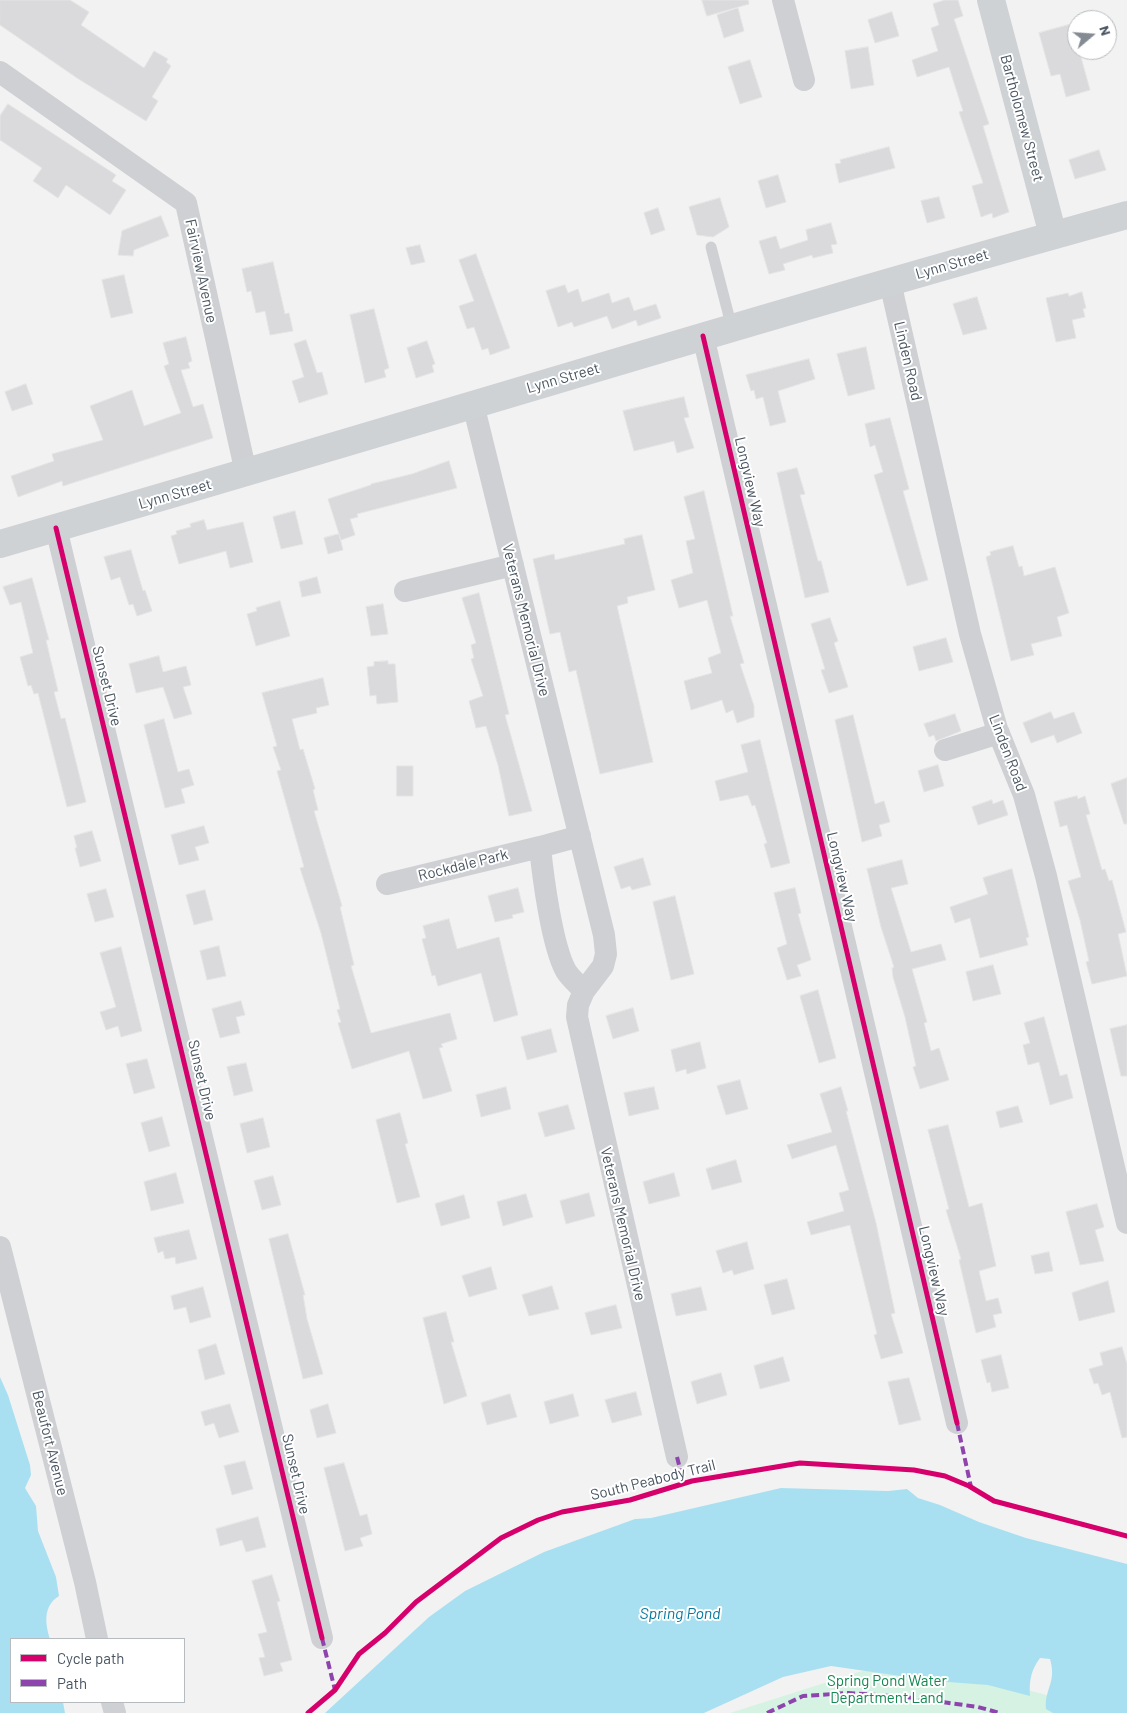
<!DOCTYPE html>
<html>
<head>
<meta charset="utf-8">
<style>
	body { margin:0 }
	#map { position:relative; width:1127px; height:1713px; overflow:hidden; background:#f3f2f2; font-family:Barlow,sans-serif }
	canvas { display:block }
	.legend { position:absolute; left:10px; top:1638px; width:175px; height:65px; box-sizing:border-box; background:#fff; border:1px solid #b6bbbf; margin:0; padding:6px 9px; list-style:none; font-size:15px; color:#485460 }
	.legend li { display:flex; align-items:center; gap:10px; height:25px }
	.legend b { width:25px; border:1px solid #b6bbbf }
	.north { position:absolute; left:1067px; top:10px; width:50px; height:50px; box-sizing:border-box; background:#fff; border:1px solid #b6bbbf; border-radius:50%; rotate:72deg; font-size:14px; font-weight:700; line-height:20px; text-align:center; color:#485460 }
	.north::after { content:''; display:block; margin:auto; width:18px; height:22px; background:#848b93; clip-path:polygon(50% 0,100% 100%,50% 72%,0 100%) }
</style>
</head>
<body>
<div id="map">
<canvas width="1127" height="1713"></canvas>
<ul class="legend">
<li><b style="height:6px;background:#d6006c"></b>Cycle path</li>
<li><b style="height:6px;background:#8e44ad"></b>Path</li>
</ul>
<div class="north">N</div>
</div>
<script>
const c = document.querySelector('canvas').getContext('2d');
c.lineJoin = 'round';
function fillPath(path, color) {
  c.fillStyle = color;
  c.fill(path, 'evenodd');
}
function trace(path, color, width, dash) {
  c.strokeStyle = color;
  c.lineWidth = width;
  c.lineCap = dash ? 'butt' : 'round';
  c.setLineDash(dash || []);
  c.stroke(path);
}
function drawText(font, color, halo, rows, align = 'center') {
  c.font = font + ' Barlow,sans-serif';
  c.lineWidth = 4;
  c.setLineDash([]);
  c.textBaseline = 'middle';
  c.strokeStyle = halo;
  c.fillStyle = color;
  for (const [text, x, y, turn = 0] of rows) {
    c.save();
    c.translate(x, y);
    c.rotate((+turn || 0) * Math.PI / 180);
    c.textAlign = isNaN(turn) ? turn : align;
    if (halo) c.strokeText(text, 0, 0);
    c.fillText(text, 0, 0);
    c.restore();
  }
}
fillPath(new Path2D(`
	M881,1665L978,1677L1115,1713H730Z`), '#d6f2e2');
fillPath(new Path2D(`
	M0,1377L8,1395L30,1465L31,1475L25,1488L36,1506L38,1531L56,1577L59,1596C43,1606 45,1623 50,1639H11V1702H63L65,1713H0Z
	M781,1488L888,1491L907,1489L918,1498L940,1505L979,1522L1026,1538L1127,1564V1713H1053L1046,1709C1044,1689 1057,1683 1050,1659L1040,1658C1031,1670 1029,1681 1030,1696L988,1685L935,1681L831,1666L783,1677L704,1713H325L429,1617L465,1591L544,1552L635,1519L651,1518Z`), '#a9e0f1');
const building = new Path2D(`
	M0,0H70L89,12L81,25L144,68L154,51L168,59L166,62L171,66L152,97L158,101L146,121L77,78L0,25Z
	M702,0H748L749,4L707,16Z
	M945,0H958L963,16L954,19L989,124L983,126L1009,212L993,218L992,213L981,217L972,186L983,183L959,112L963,111L949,67L917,77L912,60L938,51L931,28L939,25L933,4Z
	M738,8L744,31L724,38L717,15Z
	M892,12L899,36L875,43L868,20Z
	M1072,24L1077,50H1079L1090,90L1066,97L1060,74L1051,76L1039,33Z
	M868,47L874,85L851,89L845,51Z
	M750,60L762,97L740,104L728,67Z
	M8,104L116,175L112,181L126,190L110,215L66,185L58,198L33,181L42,168L0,140V116Z
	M889,147L895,168L839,183L835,164L841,163L840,160Z
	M1099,150L1106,170L1075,179L1069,160Z
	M778,175L786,202L766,208L758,181Z
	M939,197L945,218L927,223L921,201Z
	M720,198L729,227L713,237L697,235L689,207Z
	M658,208L665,230L651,235L644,213Z
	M161,216L169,236L134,250L133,256L118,255L122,231Z
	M831,223L837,244L831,245L833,253L813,258L812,255L783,264L785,270L769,274L759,241L776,236L780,249L808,240L806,230Z
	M420,245L425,262L411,265L406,248Z
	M476,254L510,348L490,355L488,348L482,350L474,327L467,329L459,306L474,301L459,260Z
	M273,262L285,314L289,313L293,331L270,335L265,311L256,313L251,291L247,292L242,269Z
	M124,275L133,313L111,318L102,280Z
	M565,285L568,293L578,289L582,302L609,293L612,303L629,297L634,311L656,304L661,318L638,326L636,320L612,329L607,316L574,327L572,322L558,327L546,291Z
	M1082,292L1086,308L1083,309L1085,317L1072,320L1076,338L1056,342L1046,298L1068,293L1069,296Z
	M977,297L987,329L963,335L953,304Z
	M374,309L389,368L384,370L386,377L365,383L350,315Z
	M186,337L192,361L188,363L190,368L181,370L193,407L203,404L213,438L63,486L62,481L18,497L11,476L54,461L52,454L103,440L90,406L132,390L144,426L181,413L164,366L169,364L163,343Z
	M306,340L317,373L322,372L328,394L299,403L292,381L304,377L294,344Z
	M427,341L435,364L432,365L434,372L416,378L407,348Z
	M866,347L875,389L848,396L837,354Z
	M809,359L815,379L778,391L786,422L770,426L763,397L756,399L754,390L751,391L746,375Z
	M26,384L33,404L12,411L5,392Z
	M684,397L689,417L684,418L694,448L677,453L674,441L634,451L623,411Z
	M890,418L909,489L903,491L928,580L907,586L874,475L883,472L875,445L870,447L865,424Z
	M449,461L457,488L357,514L358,517L350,519L355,535L341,540L328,499L371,485V484L412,474Z
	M797,468L805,494L800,495L818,561H821L829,592L805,598L777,473Z
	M704,491L733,616H730L744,663L740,664L754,706V717L737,723L733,710L726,713L722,700L691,710L684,681L712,673L708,658L721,653L707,600L679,608L671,580L693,573L686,541L695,539L684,497Z
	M295,511L303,544L281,549L273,517Z
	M204,520L207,530L243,522L253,562L230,568L226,551L179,564L171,536L177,534L176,531L191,527L190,524Z
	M339,534L343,550L328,554L324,538Z
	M642,535L655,590L627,597L628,603L617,606L653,762L600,774L576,670L569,672L560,632L550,634L533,559L554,554L555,560L625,544L624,539Z
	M1013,546L1019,567L1022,566L1024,576L1055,567L1069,613L1057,617L1062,636L1031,644L1034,655L1011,661L986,557L991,555L990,552Z
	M131,550L143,591L145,590L152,611L137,616L133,604L129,605L120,577L111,580L104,557Z
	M317,577L321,593L302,597L299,582Z
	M32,578L49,640H46L58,691L54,692L61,719L65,718L86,802L67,807L38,693L34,694L31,685L28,686L20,657L33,653L21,602L10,605L3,587Z
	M479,593L509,714L505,715L532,811L509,816L498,765L486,726L476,728L469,701L483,696L471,659L474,658L471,645L476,643L462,598Z
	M280,601L290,636L256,646L247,614L257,611L256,608Z
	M383,604L388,634L371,636L366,607Z
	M830,618L838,641L834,643L848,687L829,693L821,670L825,669L811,624Z
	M946,638L953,662L919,671L913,647Z
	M159,656L163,672L186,666L191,685L183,687L192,714L174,719L163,687L136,693L129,664Z
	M388,661V664H395L398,702L377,704L376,695L370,696L367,667L374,666V662Z
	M323,678L329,705L316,708L317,713L292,719L300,750L303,749L315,789L313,790L318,810L314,811L342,906L340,907L354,965L351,966L371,1033L450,1013L457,1039L441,1044L443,1047L439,1048L452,1091L432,1097L423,1099L409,1051L352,1069L338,1023L341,1022L337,1010L340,1009L321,933L300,868L304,867L277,771L281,770L273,747L277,746L262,693Z
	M1051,712L1054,719L1074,712L1082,733L1057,743L1054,735L1031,743L1023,723Z
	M955,714L961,731L936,741L934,735L929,737L924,724Z
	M853,715L875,804L884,801L890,822L879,825L882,836L862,842L835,720Z
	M164,719L178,772L189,769L194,785L181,789L185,803L165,808L144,725Z
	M760,740L790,863L771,868L764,844L767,843L755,805L752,806L748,795L720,801L715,781L748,772L741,745Z
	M938,765L944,786L924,792L918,771Z
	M397,766H413V796H397Z
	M1127,778V824H1124L1111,784Z
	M1077,796L1078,799L1085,796L1090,814L1086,815L1102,870L1105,869L1109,881L1112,880L1126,932L1118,934L1127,976L1092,984L1086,962L1089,961L1080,920L1068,881L1081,877L1067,825L1060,827L1054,802Z
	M992,800L993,804L1003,800L1008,815L978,825L972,807Z
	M204,826L209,843L195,847L199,860L179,865L171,835Z
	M92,831L101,861L80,867L75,848H77L74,836Z
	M643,858L651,885L632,890L630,886L621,889L614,867Z
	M902,860L908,884L891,888L911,952L941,944L946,960L912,969L927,1022L924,1023L931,1051L939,1048L949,1080L920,1089L913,1067L916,1066L905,1017L893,977L892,968L894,967L881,927L867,869Z
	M1012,869L1029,937L1026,938L1028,945L980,958L970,918L955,923L950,907L988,894L983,878Z
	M518,888L524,912L512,915L513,918L495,922L488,896Z
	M795,888L801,913L798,914L811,960L797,965L801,976L787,980L777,948L787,944L774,893Z
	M106,889L114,917L95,922L87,894Z
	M205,890L213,920L194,925L186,895Z
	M675,896L694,974L671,980L653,902Z
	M449,919L457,949L499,937L518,1015L494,1022L481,973L438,986L435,975L432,976L422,939L426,938L423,926Z
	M219,946L226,976L207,980L200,951Z
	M121,947L142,1031L121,1037L118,1026L106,1030L100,1012L116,1007L100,953Z
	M993,965L1001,994L973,1001L966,972Z
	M818,990L836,1058L819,1063L800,996Z
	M241,1001L245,1015L236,1017L240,1033L220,1038L212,1009Z
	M633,1008L639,1031L613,1039L606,1016Z
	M1044,1017L1060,1076L1067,1074L1073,1098L1050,1105L1039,1062L1028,1065L1023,1045L1030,1043L1024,1023Z
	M1127,1025V1076H1121L1110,1029Z
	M551,1029L557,1052L527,1060L521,1037Z
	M700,1042L706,1068L687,1074L686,1069L676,1072L671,1050Z
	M147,1059L155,1088L134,1094L126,1064Z
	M246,1063L253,1091L234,1096L227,1067Z
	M740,1080L748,1109L726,1115L717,1086Z
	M506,1087L511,1109L481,1117L476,1095Z
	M654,1087L659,1109L629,1116L624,1093Z
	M841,1087L848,1111H846L876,1223L895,1313L891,1314L903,1353L881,1359L874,1335L877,1334L850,1225L811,1235L807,1222L844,1211L839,1193L849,1190L836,1145L792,1159L787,1145L832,1132L820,1094Z
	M568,1105L575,1129L545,1137L538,1113Z
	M1018,1106L1023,1122L1000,1128L996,1112Z
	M400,1113L408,1143L405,1144L420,1197L397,1203L376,1120Z
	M162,1117L170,1146L149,1152L141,1123Z
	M263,1118L270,1147L247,1153L240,1124Z
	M948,1125L969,1207L982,1203L996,1266L979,1271L986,1301L998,1298L1002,1313L993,1315L996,1327L976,1333L959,1260L961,1259L946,1210L949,1209L928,1130Z
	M736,1160L742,1182L712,1190L706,1169Z
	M176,1173L184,1203L151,1211L144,1182Z
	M674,1173L680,1196L649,1204L643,1182Z
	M273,1176L281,1205L262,1210L254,1181Z
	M589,1193L595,1216L566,1224L560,1201Z
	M526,1194L533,1217L503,1226L497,1202Z
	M464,1195L470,1218L441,1226L435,1204Z
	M1097,1204L1104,1227L1095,1230L1104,1261L1080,1265L1066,1212Z
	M189,1230L197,1259L176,1264L175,1257L165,1259L163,1251L158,1253L154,1238Z
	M288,1234L305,1295H303L307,1319L323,1374L303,1379L269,1239Z
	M747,1242L754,1269L734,1275L732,1270L723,1273L716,1251Z
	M1049,1252L1053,1271L1035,1274L1031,1256Z
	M491,1267L497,1289L469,1297L462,1276Z
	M787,1279L795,1309L772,1315L764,1285Z
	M1108,1281L1115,1312L1079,1321L1072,1293Z
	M552,1286L559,1309L529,1316L522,1295Z
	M203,1287L211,1317L190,1323L186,1307L174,1310L171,1296Z
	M701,1287L707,1310L676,1316L671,1294Z
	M616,1305L622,1328L591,1335L585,1313Z
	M446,1312L454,1342H451L467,1396L444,1404L423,1318Z
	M216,1344L225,1374L205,1380L198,1350Z
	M1122,1347L1127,1364V1437L1122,1438L1110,1392L1102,1395L1098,1383L1094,1384L1089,1369L1103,1365L1100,1353Z
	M1001,1355L1009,1388L992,1392L990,1382L987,1383L981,1360Z
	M783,1357L790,1381L760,1389L754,1366Z
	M721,1373L727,1395L697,1404L691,1382Z
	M909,1378L921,1420L899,1425L888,1382Z
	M636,1392L642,1415L612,1423L605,1400Z
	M510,1394L517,1417L487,1425L481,1403Z
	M573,1394L579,1416L550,1424L544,1402Z
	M230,1404L239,1432L219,1438L214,1423L205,1426L201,1412Z
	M328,1404L336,1433L317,1438L310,1410Z
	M245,1461L253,1489L232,1495L224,1466Z
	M344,1463L360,1516L367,1514L372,1534L360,1538L363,1546L345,1551L324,1468Z
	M258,1517L266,1547L246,1552L242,1540L220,1546L216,1529Z
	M272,1575L280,1601L277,1602L292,1660L280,1663L283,1671L264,1676L259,1658L265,1657L258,1634L267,1632L252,1581Z`);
fillPath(building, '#dadadc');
trace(building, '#e4e4e5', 1);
trace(new Path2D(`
	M711,247L732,328`), '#ced0d3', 11);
trace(new Path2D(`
	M783,0L804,80
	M0,72L186,203L246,473
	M890,282L970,634L997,729L1024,795L1046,876L1127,1223
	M703,336L957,1423
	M473,404L604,935L606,954L603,966L584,991L578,1005L577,1017L677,1457
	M56,528L322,1638
	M405,591L513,565
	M945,750L999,733
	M580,836L540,847C543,877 552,946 566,971C571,979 578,984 584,991
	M387,884L540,847
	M0,1247L85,1582L97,1639
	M112,1702L115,1713`), '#ced0d3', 22);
trace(new Path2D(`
	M991,0L1053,235
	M0,544C376,436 750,319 1127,215`), '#ced2d5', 28);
trace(new Path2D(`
	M957,1423L971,1487
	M677,1457L684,1484
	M322,1638L335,1690
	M767,1713L803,1696L848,1693L906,1697L978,1707L1000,1713`), '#8e44ad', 4, [8, 4]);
trace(new Path2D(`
	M703,336L957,1423
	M56,528L322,1638
	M308,1713L335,1690L359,1654L385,1633L416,1602L501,1538L538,1520L562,1512L630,1500L692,1481L800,1463L914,1470L945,1476L969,1486L994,1501L1127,1536`), '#d6006c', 5);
drawText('15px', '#485460', '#fff', [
	["Bartholomew Street",1022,118,75],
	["Lynn Street",952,264,-16],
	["Fairview Avenue",201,271,78],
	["Linden Road",908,361,77],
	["Lynn Street",563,378,-16],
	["Longview Way",750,482,77],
	["Lynn Street",175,494,-16],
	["Veterans Memorial Drive",526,620,76],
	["Sunset Drive",107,686,76],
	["Linden Road",1008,753,69],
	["Rockdale Park",463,865,-14],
	["Longview Way",842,877,77],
	["Sunset Drive",202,1080,77],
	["Veterans Memorial Drive",623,1224,77],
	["Longview Way",934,1271,77],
	["Beaufort Avenue",50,1443,76],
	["Sunset Drive",296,1474,77],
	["South Peabody Trail",653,1480,-14]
]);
drawText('15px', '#128750', '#fff', [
	["Spring Pond Water",887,1681],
	["Department Land",887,1698]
]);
drawText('italic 16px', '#067a9d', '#fff', [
	["Spring Pond",680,1614]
]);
</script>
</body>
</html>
